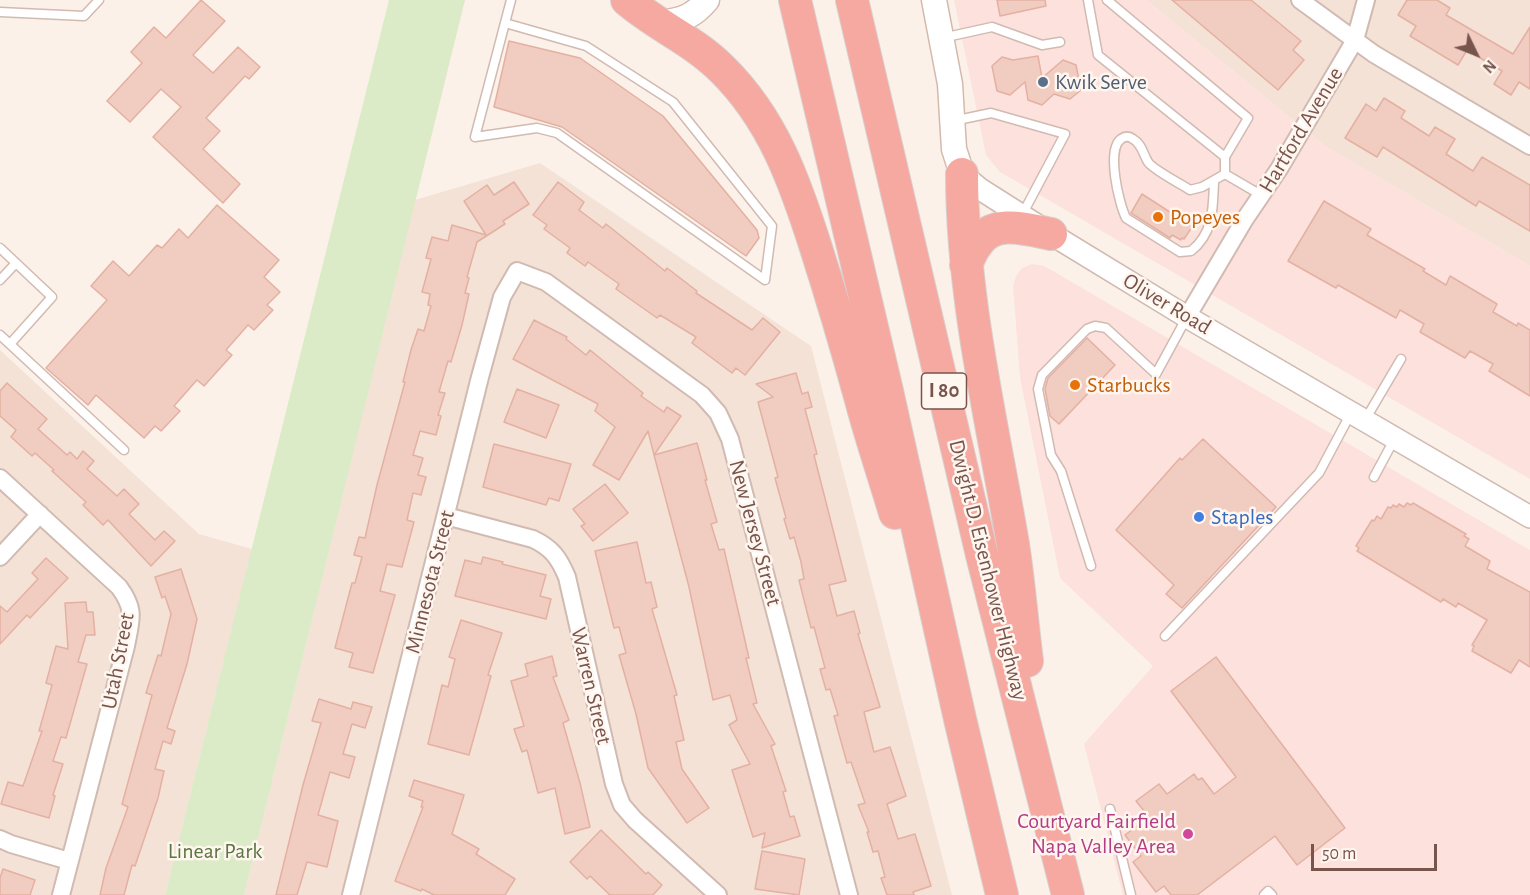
<!DOCTYPE html>
<html>
<head>
<meta charset="utf-8">
<style>
	body { margin:0 }
	#map { position:relative; width:1530px; height:895px; overflow:hidden; background:#fcf1e9; font-family:"Alegreya Sans",sans-serif }
	canvas { display:block }
	.north { position:absolute; left:1446px; top:24px; width:60px; height:60px; -webkit-text-stroke:4px #fff6ef; paint-order:stroke; rotate:133deg; font-size:16px; font-weight:700; line-height:24px; text-align:center; color:#77544c }
	.north::after { content:''; display:block; margin:auto; width:21px; height:27px; background:#77544c; clip-path:polygon(50% 0,100% 100%,50% 72%,0 100%) }
	.scale { position:absolute; left:1311px; top:844px; width:126px; height:27px; box-sizing:border-box; border:3px solid #77544c; border-top:0; padding-left:8px; font-size:18px; line-height:21px; white-space:nowrap; color:#77544c; -webkit-text-stroke:4px #fff6ef; paint-order:stroke }
</style>
</head>
<body>
<div id="map">
<canvas width="1530" height="895"></canvas>
<div class="north">N</div>
<div class="scale">50 m</div>
</div>
<script>
const c = document.querySelector('canvas').getContext('2d');
c.lineJoin = 'round';
function fillPath(path, color) {
  c.fillStyle = color;
  c.fill(path, 'evenodd');
}
function trace(path, color, width, dash) {
  c.strokeStyle = color;
  c.lineWidth = width;
  c.lineCap = dash ? 'butt' : 'round';
  c.setLineDash(dash || []);
  c.stroke(path);
}
function drawText(font, color, halo, rows, align = 'center') {
  c.font = font + ' "Alegreya Sans",sans-serif';
  c.lineWidth = 5;
  c.setLineDash([]);
  c.textBaseline = 'middle';
  c.strokeStyle = halo;
  c.fillStyle = color;
  for (const [text, x, y, turn = 0] of rows) {
    c.save();
    c.translate(x, y);
    c.rotate((+turn || 0) * Math.PI / 180);
    c.textAlign = isNaN(turn) ? turn : align;
    if (halo) c.strokeText(text, 0, 0);
    c.fillText(text, 0, 0);
    c.restore();
  }
}
fillPath(new Path2D(`
	M1146,0H1530V266L1325,146Z
	M540,163L811,346L952,895H244L415,200Z
	M0,350L199,534L252,549L165,895H0Z`), '#f4e2d7');
fillPath(new Path2D(`
	M954,0H1146L1325,146L1530,266V479L1000,172L986,155Z
	M1032,264L1044,266L1053,271L1530,550V895H1123L1084,744L1153,666L1060,578L1020,377L1013,286L1016,276L1022,268Z`), '#fce1dd');
fillPath(new Path2D(`
	M389,0H465L244,895H165Z`), '#dbeac7');
const building = new Path2D(`
	M201,0L225,21L193,55L213,73L238,47L260,67L249,79L245,76L206,118L220,131L203,149L240,184L223,203L153,137L181,107L161,89L130,122L107,101L142,63L131,52L154,27L166,38Z
	M997,0H1045L1046,6L1000,16Z
	M1172,0H1251L1301,41L1293,50L1304,60L1278,90Z
	M1407,0H1437L1450,8L1446,15L1513,54L1530,27V89L1519,82L1511,95L1494,84L1502,71L1467,50L1458,65L1410,36L1416,26L1398,15Z
	M509,41L580,58L663,116L757,230L759,238L746,256L562,127L494,107Z
	M1038,56L1042,78L1063,60L1076,65L1081,90L1070,99L1054,94L1042,105L1028,100L1025,82L1010,95L997,91L992,66L1002,57L1013,60Z
	M1384,98L1405,111L1401,118L1429,136L1435,127L1455,139L1446,154L1473,171L1482,157L1530,185V231L1479,201L1476,206L1383,147L1377,157L1345,138L1366,104L1376,111Z
	M514,182L529,204L503,221L505,224L477,242L467,277L469,278L465,293L469,294L462,325L451,362L448,361L439,392L445,393L438,415L441,416L436,435L420,431L413,455L423,458L418,475L426,477L421,495L413,493L407,520L414,522L402,567L387,564L380,591L395,595L373,673L349,667L353,653L335,648L352,583H355L362,557L354,555L359,537L365,538L377,485L405,382H403L411,350L418,329L424,331L431,306L428,305L430,294L422,292L431,259L426,258L432,237L448,241L452,225L486,235L464,201L487,185L494,195Z
	M558,182L584,202L579,210L603,228L606,224L665,271L667,268L697,291L696,293L752,330L763,318L780,332L745,375L736,368L732,373L692,343L696,337L660,315L657,318L616,289L619,284L588,262L585,266L567,253L570,248L544,229L547,225L533,215Z
	M1142,194L1190,225L1192,227L1184,239L1182,238L1181,240L1172,235L1170,238L1131,213Z
	M1324,201L1371,229L1367,235L1425,269L1423,271L1446,285L1450,276L1497,304L1493,312L1517,326L1518,323L1530,330V396L1489,371L1493,364L1470,351L1465,358L1420,332L1424,324L1400,310L1396,318L1338,285L1336,288L1288,261Z
	M217,205L279,260L264,277L280,292L267,305L273,310L254,330L248,325L226,350L232,355L204,386L197,380L174,406L180,411L161,431L155,426L144,438L96,395L88,405L46,368L107,300L91,286L113,261L129,276L157,245L162,248L179,229L188,238Z
	M534,320L567,337L566,339L586,355L590,350L643,393L641,396L664,412L667,407L681,416L654,455L648,431L619,480L593,465L615,427L595,411L598,404L513,359Z
	M1087,338L1115,365L1059,424L1050,416L1045,389L1048,378Z
	M796,373L802,394L808,392L812,407L805,409L817,454L814,455L846,581L829,585L837,616L854,611L860,633L858,634L880,707L864,712L874,752L890,747L906,796L887,804L898,839L915,834L931,886L913,892L914,895H887L881,878L885,877L878,851L873,852L867,832H869L858,805L865,803L851,762L847,763L834,716L838,715L830,689L826,690L820,669L825,668L814,627L811,628L799,580L804,579L801,562L794,537L790,539L784,519L786,518L775,478L778,477L758,402L773,397L756,384Z
	M7,383L47,419L38,429L67,455L70,452L77,459L83,451L94,461L87,469L117,496L124,489L139,504L129,514L155,540L164,531L175,541L151,566L108,520L103,525L83,505L86,502L52,471L54,470L35,453L32,456L11,437L16,430L0,416V391Z
	M517,389L559,405L546,438L504,422Z
	M1203,439L1276,507L1182,608L1166,594L1174,585L1116,530L1180,458L1182,460Z
	M697,443L707,480H705L717,522L711,524L719,550L724,549L749,658H746L757,703L753,704L775,744L771,746L786,791L783,792L790,817L794,816L800,836L762,848L765,833L753,837L732,770L750,764L729,725L737,720L730,695L713,700L689,587L654,455Z
	M494,444L571,464L559,501L549,498L546,505L483,487Z
	M605,484L628,513L593,541L581,526L585,524L573,509Z
	M1407,503L1411,505L1413,503L1466,534L1464,536L1469,539L1465,546L1490,561L1487,569L1530,592V667L1519,660L1511,673L1472,651L1474,646L1472,645L1487,620L1458,603L1456,607L1443,599L1441,602L1357,551L1359,548L1356,546L1372,520L1374,521L1377,516L1381,519L1388,507L1391,508L1393,505L1397,507L1399,504L1404,507Z
	M637,542L646,583L651,582L657,607L652,609L677,695L674,696L684,740L676,742L682,769L709,808L687,823L648,768L636,714L619,655L626,653L619,627L614,628L595,551Z
	M483,557L503,562L502,564L546,575L540,596L551,599L546,619L455,596L465,560L481,564Z
	M46,558L68,578L30,618L27,615L0,644V606L7,612L38,579L32,573Z
	M181,569L197,619L187,664L167,728L175,731L171,744L163,741L155,769L164,771L158,798L135,866L132,865L124,895H100L106,868L128,807L122,804L152,695L146,693L158,655L161,656L171,614L165,596L162,598L155,577Z
	M86,602L87,612H93L95,635H86L78,662L87,664L66,738L61,737L53,761L63,764L53,795L55,796L49,818L1,804L8,782L23,786L42,731H39L52,685L46,683L56,646L68,649L65,603Z
	M461,620L502,633L488,675L491,676L469,755L428,744L442,685L448,687L455,659L449,657Z
	M552,656L557,676L553,677L569,720L563,723L580,783L590,827L565,834L555,788L538,793L527,750L522,752L514,729L524,726L511,681L528,676L525,664Z
	M1216,657L1345,828L1297,865L1275,836L1197,895H1171L1164,886L1156,892L1133,862L1141,856L1125,835L1149,817L1136,801L1159,784L1167,794L1194,774L1198,780L1202,778L1214,794L1236,777L1171,691Z
	M319,699L351,709L353,702L372,707L365,728L352,724L343,754L355,757L349,778L330,772L318,815L338,821L327,867L307,862L297,895H276L303,785L321,723L312,721Z
	M414,780L464,795L452,834L479,849L476,854L515,879L505,895H434L422,889L421,891L395,881L423,807H421L423,801L409,796Z
	M601,830L646,874L648,872L662,885L653,895H610L590,876L587,879L570,862Z
	M762,851L805,859L799,895L755,889Z
	M3,869L35,880L30,895H0V878Z`);
fillPath(building, '#f1ccc1');
trace(building, '#e4b0a1', 1.5);
const service = new Path2D(`
	M1088,0L1098,55L1225,157L1248,118L1107,0
	M0,12L84,16L99,0
	M505,23L586,46L673,102L772,226L765,280L557,133L537,128L475,137L511,0
	M942,38L992,27L1042,45L1060,42
	M953,121L991,113L1065,134L1022,215
	M1225,157V174L1261,195
	M1214,181C1213,207 1214,233 1191,251L1180,252L1126,218C1119,204 1106,150 1121,139C1125,136 1129,136 1133,139C1142,144 1143,154 1148,162C1152,169 1181,184 1190,190L1202,187L1225,174
	M0,248L52,297L10,344
	M0,280L16,263
	M0,335L124,450
	M1365,420L1401,359
	M1374,477L1395,438
	M1091,566L1061,471L1051,455L1038,389L1042,375L1087,329L1095,326L1106,328L1156,374L1187,317
	M1165,636L1319,473L1351,413
	M1110,809L1131,895
	M1264,895L1268,891L1272,895`);
const minor = new Path2D(`
	M1300,0L1374,54L1530,146
	M1187,317L1245,219L1279,169L1355,40L1366,0
	M0,478L119,587C136,610 131,619 126,646L61,895
	M446,516L533,539C552,548 559,558 567,577L614,784L622,805L635,820L718,895
	M0,557L40,514
	M0,839L11,844L69,861
	M351,895L480,377L502,297L517,271L546,282L702,395L718,413L730,439L849,895`);
const tertiary = new Path2D(`
	M962,174L980,189L1051,234L1187,317L1530,517`);
const secondary = new Path2D(`
	M934,0L950,84L954,149L962,174
	M661,23C682,20 693,17 707,0`);
const motorway = new Path2D(`
	M627,0C657,26 693,40 722,69C773,119 795,182 816,248C832,298 847,349 861,400C871,438 884,476 895,513
	M795,0L887,391L960,719L1002,895
	M852,0L982,555L1068,895
	M962,174C962,299 992,421 1013,544C1019,583 1022,622 1027,661
	M966,265C969,258 972,250 977,244C993,218 1027,229 1051,234`);
trace(service, '#d1bab1', 11);
trace(minor, '#d1bab1', 20);
trace(tertiary, '#d1bab1', 24);
trace(secondary, '#d4b9ae', 27);
trace(motorway, '#d9cfcd', 34);
trace(service, '#fff', 8);
trace(minor, '#fff', 16);
trace(tertiary, '#fff', 21);
trace(secondary, '#fff', 24);
trace(motorway, '#f5a9a1', 32);
for (const [x, y, r, color] of [
	[1043,82,6,"#5c6f8a"],
	[1158,217,6,"#e8710a"],
	[1075,385,6,"#e8710a"],
	[1199,517,6,"#3f7fe0"],
	[1188,834,6,"#d1479c"]
]) {
  const dot = new Path2D();
  dot.arc(x, y, r, 0, 2 * Math.PI);
  c.fillStyle = color;
  c.fill(dot);
  trace(dot, '#fff6ef', 2);
}
for (const [x, y, w] of [
	[944,391,45]
]) {
  const box = new Path2D();
  box.roundRect(x - w / 2, y - 18, w, 36, 4.5);
  c.fillStyle = '#fff6ef';
  c.fill(box);
  trace(box, '#77544c', 1.5);
}
drawText('bold 21px', '#77544c', null, [
	["I 80",944,391]
]);
drawText('22px', '#4e5e75', '#fff6ef', [
	["Kwik Serve",1055,82]
], 'left');
drawText('22px', '#77544c', '#fff6ef', [
	["Hartford Avenue",1301,130,-59],
	["Oliver Road",1167,304,31],
	["New Jersey Street",755,533,75],
	["Dwight D. Eisenhower Highway",988,570,76],
	["Minnesota Street",430,582,-76],
	["Utah Street",118,661,-79],
	["Warren Street",591,686,77]
]);
drawText('22px', '#c56008', '#fff6ef', [
	["Popeyes",1170,217],
	["Starbucks",1087,385]
], 'left');
drawText('22px', '#366cbe', '#fff6ef', [
	["Staples",1211,517]
], 'left');
drawText('22px', '#b23c85', '#fff6ef', [
	["Courtyard Fairfield",1176,821],
	["Napa Valley Area",1176,846]
], 'right');
drawText('22px', '#5a7641', '#fff6ef', [
	["Linear Park",215,851]
]);
</script>
</body>
</html>
